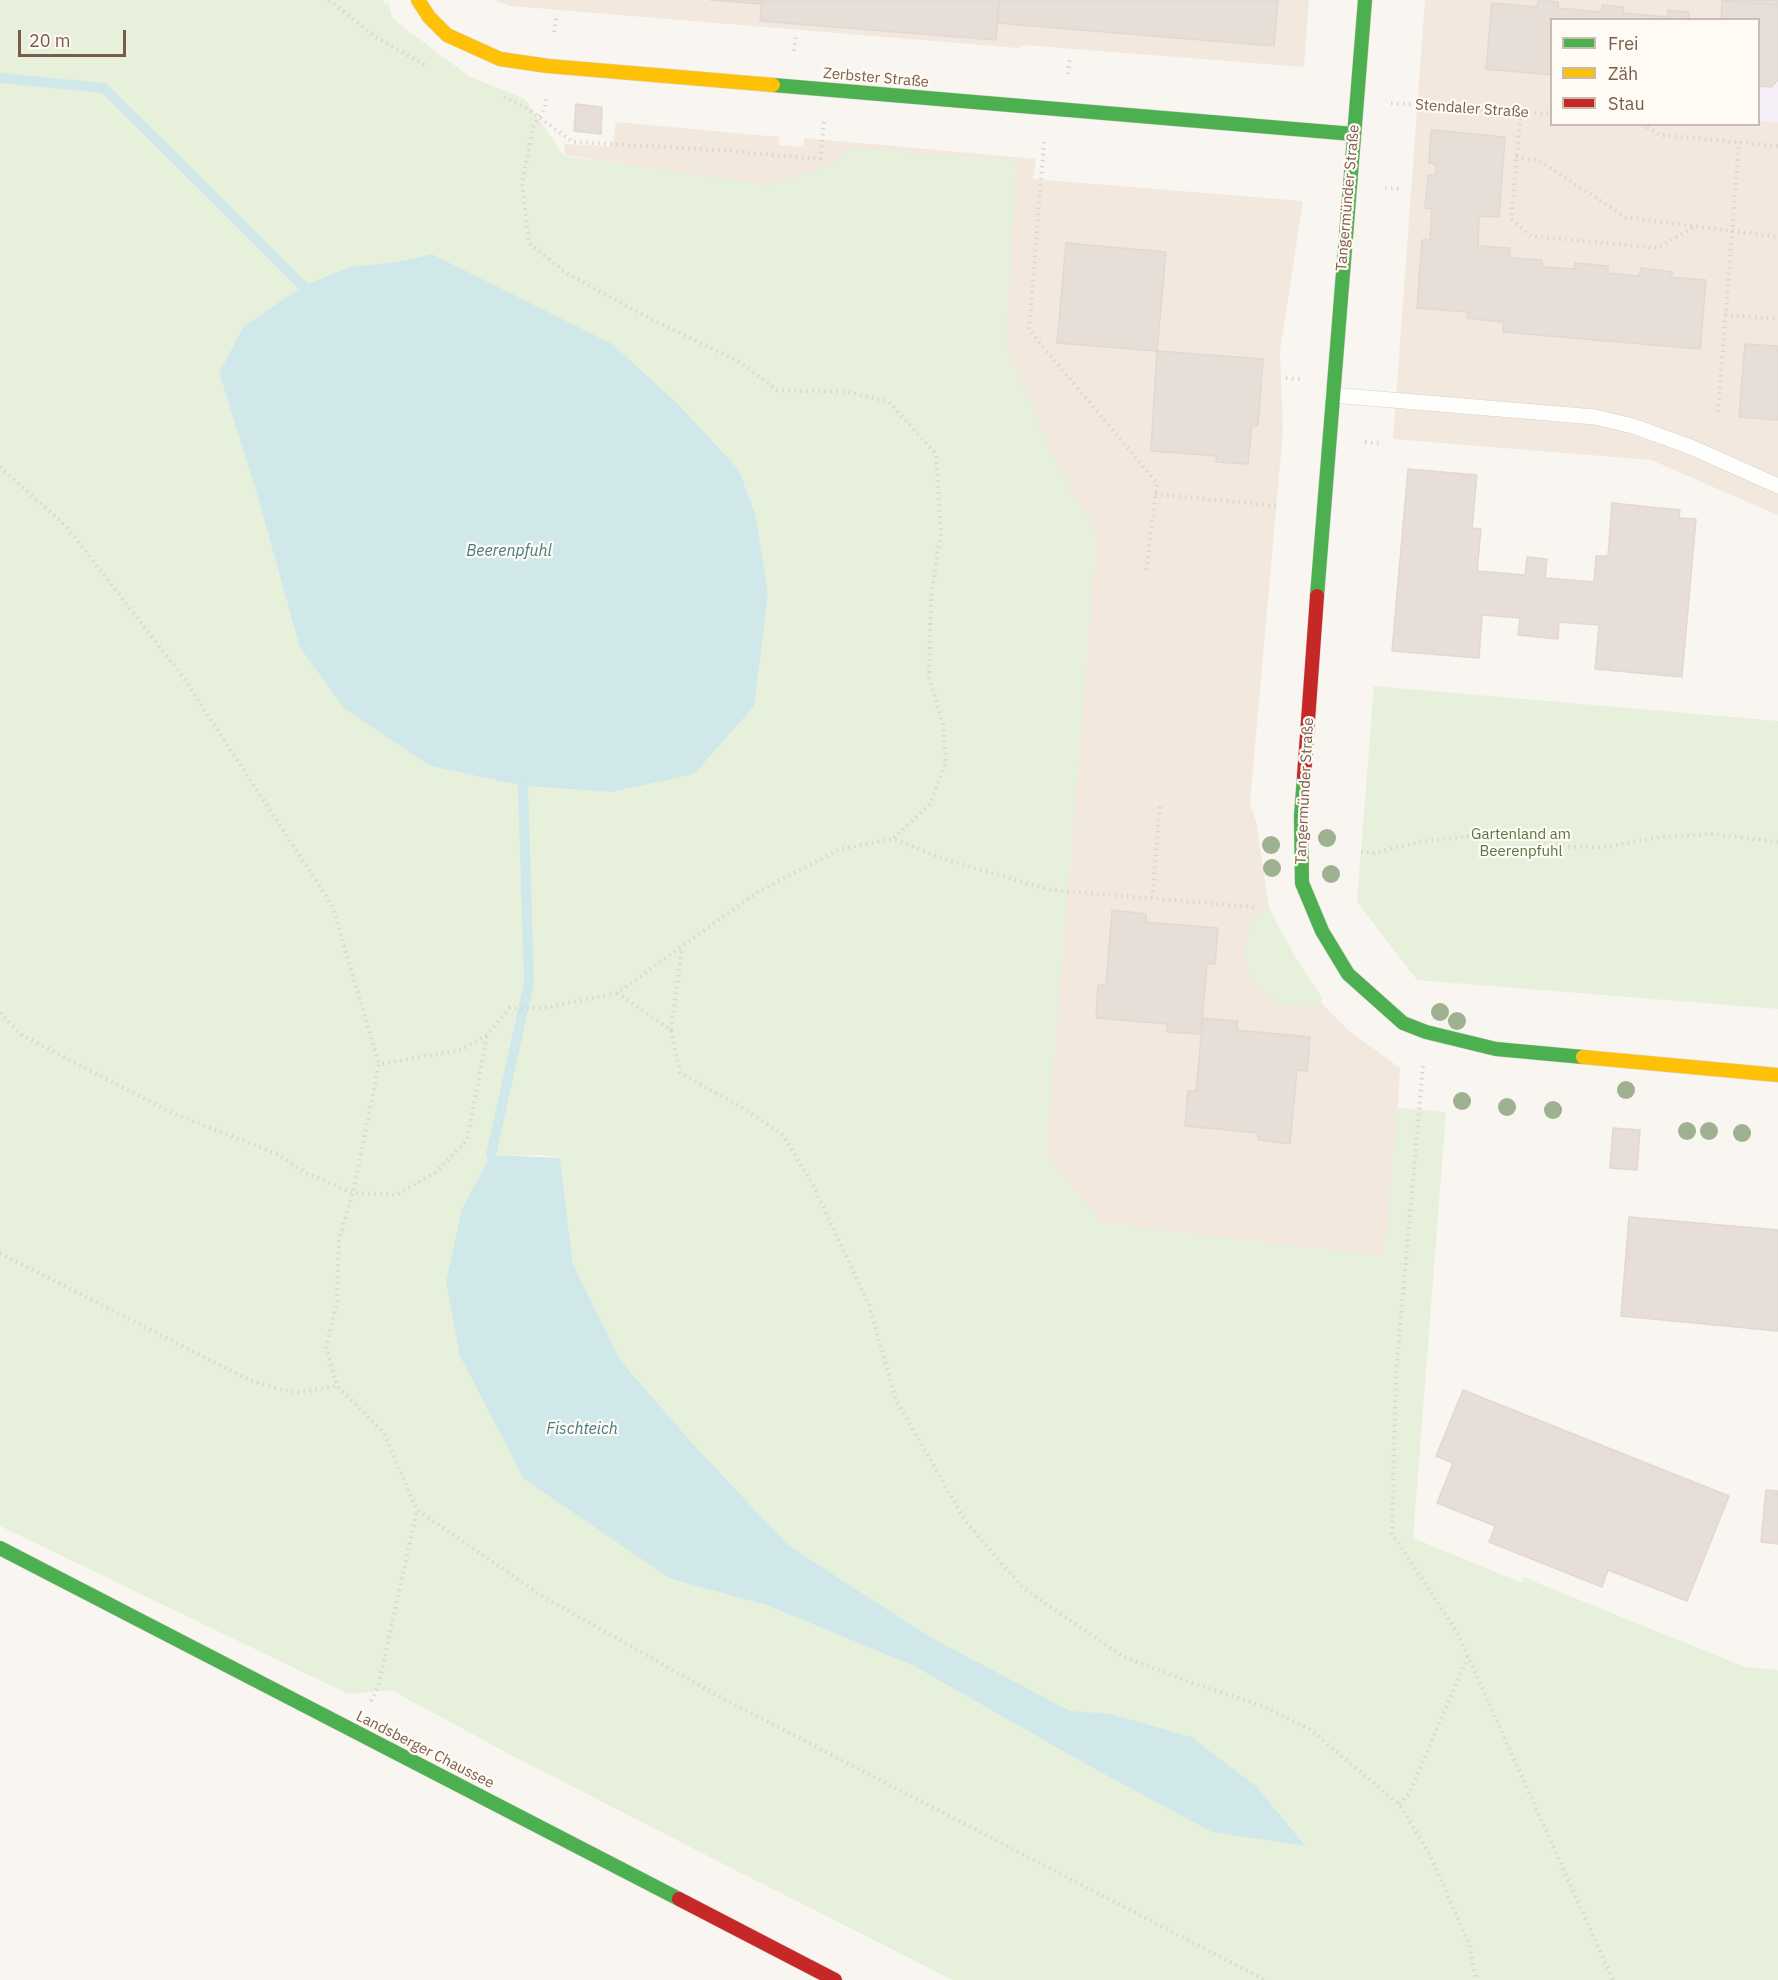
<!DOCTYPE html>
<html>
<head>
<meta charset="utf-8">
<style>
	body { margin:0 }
	#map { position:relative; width:1778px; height:1980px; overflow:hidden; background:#f9f5f0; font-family:"IBM Plex Sans",sans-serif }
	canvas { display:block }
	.legend { position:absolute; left:1550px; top:18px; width:210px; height:108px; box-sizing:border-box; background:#fffaf3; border:2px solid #cabbb1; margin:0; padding:8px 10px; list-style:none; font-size:18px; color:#7a5c4d }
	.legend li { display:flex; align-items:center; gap:12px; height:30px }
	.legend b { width:30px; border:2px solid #cabbb1 }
	.scale { position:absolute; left:18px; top:30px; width:108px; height:27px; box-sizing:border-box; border:3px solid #7a5c4d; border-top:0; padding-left:8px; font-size:18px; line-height:21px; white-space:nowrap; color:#7a5c4d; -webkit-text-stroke:4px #fffaf3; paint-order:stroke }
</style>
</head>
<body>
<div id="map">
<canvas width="1778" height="1980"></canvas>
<ul class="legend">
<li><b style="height:8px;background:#4caf50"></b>Frei</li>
<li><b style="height:8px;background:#ffc107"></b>Zäh</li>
<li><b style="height:8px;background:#c62828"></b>Stau</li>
</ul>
<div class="scale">20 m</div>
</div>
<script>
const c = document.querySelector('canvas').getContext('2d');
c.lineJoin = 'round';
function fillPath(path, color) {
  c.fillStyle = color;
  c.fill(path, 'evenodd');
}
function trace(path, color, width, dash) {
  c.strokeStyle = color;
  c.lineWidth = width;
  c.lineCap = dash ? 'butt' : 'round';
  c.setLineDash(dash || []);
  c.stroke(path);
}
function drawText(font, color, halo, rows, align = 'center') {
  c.font = font + ' "IBM Plex Sans",sans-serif';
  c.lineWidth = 4.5;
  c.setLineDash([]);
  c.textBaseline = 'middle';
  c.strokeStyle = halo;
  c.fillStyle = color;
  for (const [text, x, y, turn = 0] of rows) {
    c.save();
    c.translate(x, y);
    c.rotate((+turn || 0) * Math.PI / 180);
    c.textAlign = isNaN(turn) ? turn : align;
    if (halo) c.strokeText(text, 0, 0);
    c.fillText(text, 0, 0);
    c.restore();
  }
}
fillPath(new Path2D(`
	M494,0H1309L1304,67L1024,45L1018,48L511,6Z
	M1425,0H1778V515L1651,460L1393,439ZM1552,20H1758V124H1552Z
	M616,122L779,137V145L803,147L804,138L1036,159L1033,179L1303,201L1280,351L1283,430L1250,803L1256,821L1269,907L1293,961L1321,1003L1349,1031L1400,1068L1398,1108L1384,1257L1101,1223L1046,1156L1097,534L680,173L564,155L565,144L612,147Z`), '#f2e8de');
fillPath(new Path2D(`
	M1778,80V123L1759,121L1758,86Z`), '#f6eef6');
fillPath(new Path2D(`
	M0,0H383L385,5L388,3L393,19L470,77L525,99L564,156L769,185L828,166L854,148L1017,161L1006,344L1053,456L1097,534L1046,1156L1101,1223L1384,1257L1398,1108L1446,1112L1413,1538L1522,1583L1523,1577L1745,1667L1778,1670V1980H953L735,1870L511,1755L391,1690L348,1694L0,1526ZM432,254L542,310L681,407L739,470L755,513L612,792L523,786L430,766L345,709L300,648L256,491L219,373L243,327L397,262ZM542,1155L560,1158L573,1264L621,1361L693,1444L788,1545L930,1637L1070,1712L1111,1714L1257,1787L1306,1845L1082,1762L912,1665L766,1605L671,1579L491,1156Z
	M1374,686L1778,721V1009L1417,980L1357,902Z
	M1268,907L1297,960L1323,999L1317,1005C1308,1006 1298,1007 1289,1005C1258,999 1239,968 1247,938C1250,926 1257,913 1268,907Z`), '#e7f0db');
fillPath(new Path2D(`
	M432,254L612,344L681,407L739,470L755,513L768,593L754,706L694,774L612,792L523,786L430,766L345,709L300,648L256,491L219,373L243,327L303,286L350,267L397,262Z
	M491,1155L560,1158L573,1264L621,1361L693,1444L788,1545L930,1637L1070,1711L1111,1714L1191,1737L1257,1787L1306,1846L1212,1832L1082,1762L912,1665L766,1605L671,1579L524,1479L460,1356L446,1282L462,1209Z`), '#d0e8ea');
trace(new Path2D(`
	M0,78L104,88L303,286
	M491,1155L529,983L523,786`), '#d0e8ea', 10);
const building = new Path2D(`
	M710,0H762L761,4Z
	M762,0H999L996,40L760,21Z
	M999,0H1278L1274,46L997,23Z
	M1538,0L1558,2V8L1602,12V5L1624,7L1623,13L1667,17L1668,10L1689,12L1688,20H1552V75L1486,69L1492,3L1537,7Z
	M1722,0H1778V5L1722,1Z
	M1722,1L1778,5V80L1771,87L1758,86V20H1721Z
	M576,104L602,107L601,134L574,131Z
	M1431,130L1505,137L1499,217L1479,216L1478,246L1510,248L1509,258L1542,260V267L1575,269V263L1608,266V273L1639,276L1641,268L1673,272L1671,277L1706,280L1700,349L1503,332L1504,322L1467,318L1468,312L1417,308L1422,240H1430L1432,209L1425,208L1428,175L1435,176L1436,164L1429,163Z
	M1066,243L1166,252L1157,351L1057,343Z
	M1745,344L1778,346V420L1739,417Z
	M1157,351L1263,359L1258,426H1252L1248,464L1216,462L1217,456L1151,451Z
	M1408,469L1477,475L1472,528L1481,529L1477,571L1525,575L1527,557L1547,559L1545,578L1594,582L1596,556H1608L1612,503L1680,510L1679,518L1696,519L1682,677L1595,669L1599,625L1559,622L1558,639L1518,635L1520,618L1482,615L1479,658L1392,651Z
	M1112,910L1146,914V922L1218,928L1215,964L1207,963L1201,1034L1167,1032L1168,1024L1096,1018L1098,985H1106Z
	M1203,1018L1238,1021L1237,1030L1310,1037L1307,1071L1297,1070L1290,1144L1258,1140V1133L1185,1126L1188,1091H1196Z
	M1613,1128L1640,1130L1637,1170L1610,1168Z
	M1629,1217L1778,1230V1331L1621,1316Z
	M1463,1390L1729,1496L1687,1601L1608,1570L1602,1587L1489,1542L1495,1526L1437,1503L1453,1463L1436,1456Z
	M1766,1490L1778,1491V1544L1761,1542Z`);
fillPath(building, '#e6ded7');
trace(building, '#e2d8d2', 1.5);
const lane = new Path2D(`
	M1332,395L1595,417L1633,426L1691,447L1778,486`);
const fast = new Path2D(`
	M773,85L1353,134
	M1317,596L1365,0
	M1304,776L1301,816L1302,883L1322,931L1348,974L1403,1023L1426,1032L1496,1049L1583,1057
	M0,1548L679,1899`);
const slow = new Path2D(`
	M418,0L429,17L447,35L500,59L548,66L773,85
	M1583,1057L1778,1075`);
const jam = new Path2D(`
	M1304,776L1317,596
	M679,1899L835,1980`);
trace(lane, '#d7d1cb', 16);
trace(fast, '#d9d2cb', 15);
trace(slow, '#d9d2cb', 15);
trace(jam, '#d9d2cb', 15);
trace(new Path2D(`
	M329,0L377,38L425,65
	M554,32L557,14
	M794,51L796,34
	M1068,74L1070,57
	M504,97L528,109L573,142L718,150L820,159L824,122
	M546,99L545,108L533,127L522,183L529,243L566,273L649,318L739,362L777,390L848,392L889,402L936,454L941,531L931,597L929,678L943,724L946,762L930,804L893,839
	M1391,103L1552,114
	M1521,112L1511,219L1531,236L1658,248L1696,226
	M1642,124L1660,135L1778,146
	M1044,142L1029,330L1157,483L1146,573
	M1516,157L1540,161L1625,217L1778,237
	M1385,188L1401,189
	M1725,315L1778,319
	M1286,378L1300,379
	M1718,412L1739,142
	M1365,442L1383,444
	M0,467L66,526L183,677L332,905L379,1064
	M1155,494L1278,506
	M1361,852L1373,853L1420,842L1477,835L1530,838L1571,847H1606L1660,837L1713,834L1778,842
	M1152,898L1160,806
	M1254,907L1051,890L950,861L893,839L840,849L756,893L617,993L544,1008H510L487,1035L461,1050L379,1064L353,1193L339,1240L337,1301L326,1347L337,1386L384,1433L417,1510L542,1596L722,1698L1265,1980
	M617,993L671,1030L680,1073L743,1108L783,1135L812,1183L869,1305L896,1400L966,1522L1023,1588L1122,1656L1195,1684L1260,1705L1309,1729L1399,1804L1429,1853L1469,1944L1476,1980
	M0,1013L22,1035L170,1112L275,1153L306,1173L353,1193L396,1195L436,1172L467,1140L487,1035
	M671,1030L682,947
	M1423,1066L1396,1373L1392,1534L1457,1632L1613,1980
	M0,1253L249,1380L294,1393L337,1386
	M371,1701L378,1687L417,1510
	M1399,1804L1409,1794L1468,1656`), '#dcd5d0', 4, [1.5, 4.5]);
trace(lane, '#fefefd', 15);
trace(fast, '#4caf50', 14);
trace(slow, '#ffc107', 14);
trace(jam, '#c62828', 14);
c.fillStyle = '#9eb190';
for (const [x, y] of [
	[1327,838],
	[1271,845],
	[1272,868],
	[1331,874],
	[1440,1012],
	[1457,1021],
	[1626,1090],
	[1462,1101],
	[1507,1107],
	[1553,1110],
	[1687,1131],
	[1709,1131],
	[1742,1133]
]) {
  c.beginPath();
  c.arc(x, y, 9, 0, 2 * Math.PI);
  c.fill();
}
drawText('15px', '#7a5c4d', '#fffaf3', [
	["Zerbster Straße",876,78,5],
	["Stendaler Straße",1472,109,4],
	["Tangermünder Straße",1348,198,-85],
	["Tangermünder Straße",1305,791,-87],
	["Landsberger Chaussee",425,1750,27]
]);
drawText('15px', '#537a41', '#fffaf3', [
	["Gartenland am",1521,835],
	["Beerenpfuhl",1521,852]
]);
drawText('italic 16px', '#437c86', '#fffaf3', [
	["Beerenpfuhl",509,551],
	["Fischteich",582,1429]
]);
</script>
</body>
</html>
